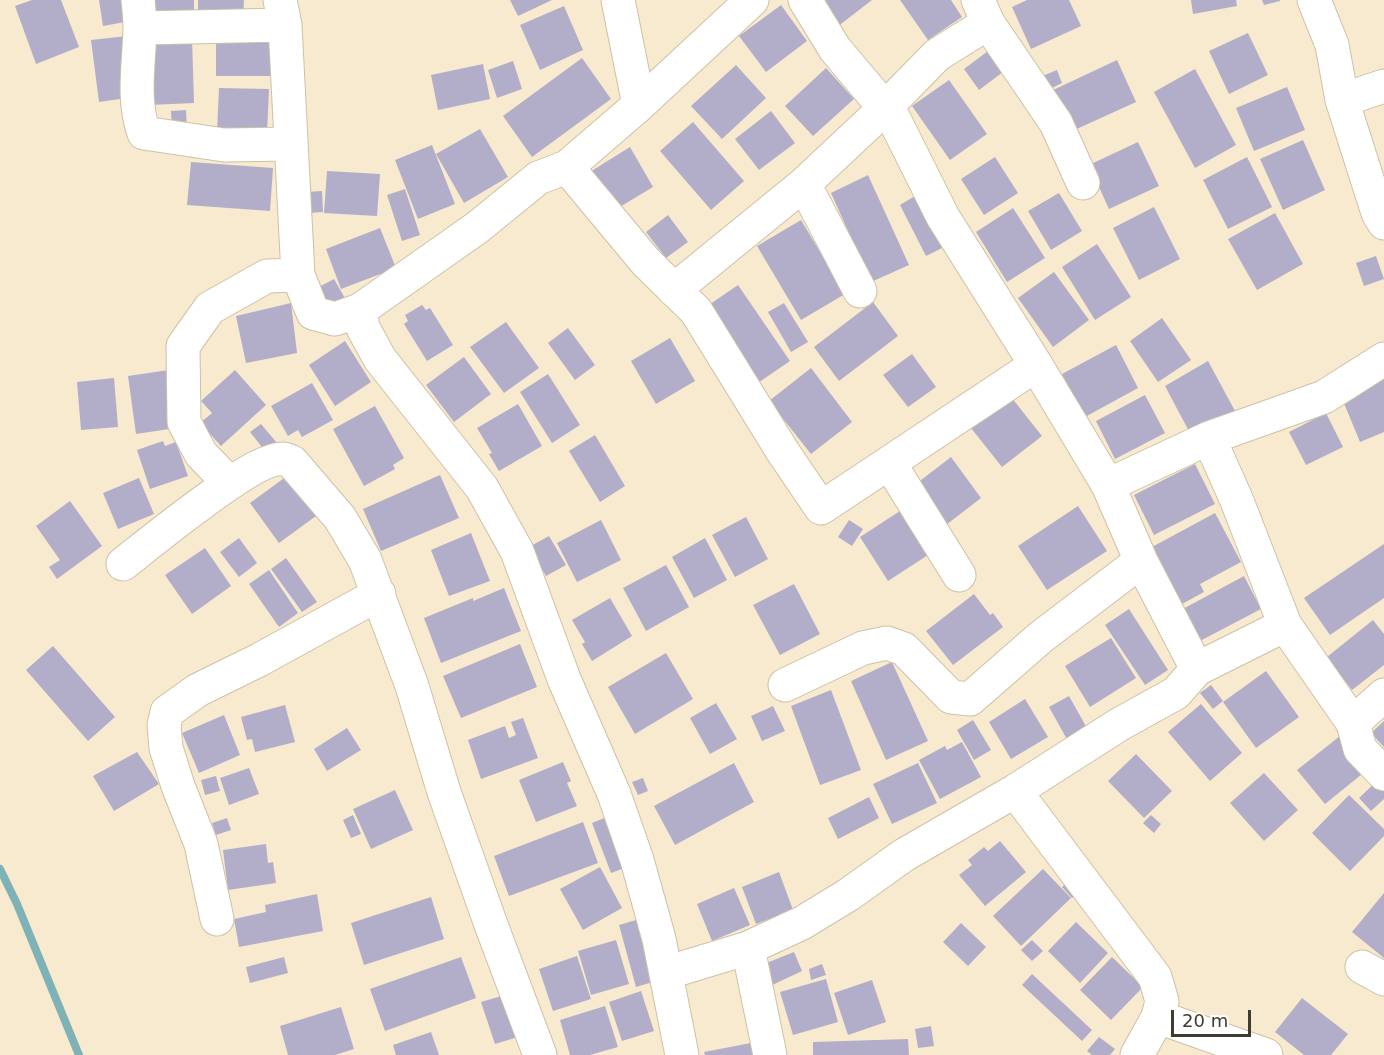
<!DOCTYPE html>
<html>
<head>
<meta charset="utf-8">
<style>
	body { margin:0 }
	#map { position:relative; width:1384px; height:1055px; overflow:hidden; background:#f7eacf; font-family:"DejaVu Sans",sans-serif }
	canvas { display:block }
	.scale { position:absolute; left:1171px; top:1010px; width:80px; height:27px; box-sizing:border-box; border:3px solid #403b30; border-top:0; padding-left:8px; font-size:18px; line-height:21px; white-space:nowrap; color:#403b30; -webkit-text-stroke:4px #fff; paint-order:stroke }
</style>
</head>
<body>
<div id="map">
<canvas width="1384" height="1055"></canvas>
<div class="scale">20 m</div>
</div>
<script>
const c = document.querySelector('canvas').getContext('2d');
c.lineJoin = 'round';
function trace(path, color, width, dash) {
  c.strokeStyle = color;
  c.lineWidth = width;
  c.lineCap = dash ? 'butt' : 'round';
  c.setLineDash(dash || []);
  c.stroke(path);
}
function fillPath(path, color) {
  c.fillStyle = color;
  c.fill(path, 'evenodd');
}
trace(new Path2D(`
	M0,869L17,904L79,1055`), '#7eb2b7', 8);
fillPath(new Path2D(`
	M32,0H61L79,47L36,64L15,6Z
	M99,0H133L136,20L103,26Z
	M148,0H194V20L149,21Z
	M198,0H244L243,19L198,18Z
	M510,0H552L518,16Z
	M816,0H872L837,27Z
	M900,0H951L962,17L928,40Z
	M1027,0H1069L1081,26L1031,49L1012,7Z
	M1191,0H1236L1237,6L1193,14Z
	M1262,0H1280V1L1264,5Z
	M781,5L807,41L766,72L739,36Z
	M564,6L583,50L540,70L520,25Z
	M216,31H270V76H216Z
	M1248,33L1268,75L1229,94L1209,51Z
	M127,36L134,97L99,102L91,40Z
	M192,38L194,103L149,105L147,40Z
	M996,45L1011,66L979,90L964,69Z
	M582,58L611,99L532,157L503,116Z
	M1117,60L1136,102L1068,133L1049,92Z
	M513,61L522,89L497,98L488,70Z
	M483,64L490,99L438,110L431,75Z
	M736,65L766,98L722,139L691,106Z
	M826,68L854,99L813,136L785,106Z
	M1195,69L1236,145L1195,168L1154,92Z
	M1057,70L1062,83L1046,91L1040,77Z
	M949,80L987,134L950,160L912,106Z
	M1287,87L1305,130L1254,151L1236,108Z
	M219,88L269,89L267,134L217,132Z
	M186,110L187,129L172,130L171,111Z
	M771,111L795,143L759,170L735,139Z
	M693,122L744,181L711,210L660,151Z
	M480,129L508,177L464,203L436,154Z
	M1303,140L1325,190L1283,210L1260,159Z
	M1138,142L1159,186L1109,209L1089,165Z
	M432,145L455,204L418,219L395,160Z
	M630,147L653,187L608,214L585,175Z
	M995,157L1018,193L984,215L961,179Z
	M1247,157L1272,207L1228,229L1203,180Z
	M191,162L273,168L270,211L187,205Z
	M327,171L380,174L377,216L324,213Z
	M868,175L909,265L871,282L831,193Z
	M405,189L420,235L402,241L387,195Z
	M322,191L323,212L308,213L307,192Z
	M1059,193L1082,231L1051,250L1028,211Z
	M915,196L942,248L926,256L900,205Z
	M1154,207L1180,259L1139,280L1113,228Z
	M1013,208L1045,258L1007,282L976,232Z
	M1275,213L1303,264L1257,290L1228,239Z
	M668,215L688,242L666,258L646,232Z
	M801,220L845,294L801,320L757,246Z
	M380,228L396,268L341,289L326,249Z
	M1097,244L1131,297L1095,320L1062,267Z
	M1376,256L1384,279L1364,286L1356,263Z
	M1054,272L1089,320L1053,347L1018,298Z
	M334,279L346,300L329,309L317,288Z
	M738,285L790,361L755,385L703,309Z
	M873,302L898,336L839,381L814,347Z
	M291,303L297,353L246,363L236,316Z
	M784,303L808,342L791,352L768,312Z
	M422,305L426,310L430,308L453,345L427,361L404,324L408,321L405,315Z
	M1162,318L1191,360L1158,382L1130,341Z
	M506,322L539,368L504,393L470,347Z
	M568,328L595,365L575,380L548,343Z
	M670,338L695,381L656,404L631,361Z
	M345,341L371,382L335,406L309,365Z
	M1116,345L1138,388L1085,417L1062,374Z
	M912,354L936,387L908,407L883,375Z
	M464,357L491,394L454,422L426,385Z
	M1208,361L1235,411L1191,435L1165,386Z
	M811,368L852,422L811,454L769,401Z
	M169,370L176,428L136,434L128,376Z
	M235,370L266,405L221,446L200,423L212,413L201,401Z
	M548,374L580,425L552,443L520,392Z
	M114,378L118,427L81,430L77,382Z
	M1384,379V432L1360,442L1341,396Z
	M312,383L333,420L302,437L298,430L288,436L271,406Z
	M1145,395L1165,433L1115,459L1096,421Z
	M1011,397L1042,436L1002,467L971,428Z
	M518,404L542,446L499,471L489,454L492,453L477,428Z
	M375,406L404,458L393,465L395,469L364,486L333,429Z
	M1326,413L1343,447L1306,465L1289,432Z
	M261,424L277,443L266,452L250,432Z
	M595,435L625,486L600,502L569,451Z
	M163,441L165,446L176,442L188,476L150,489L137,450Z
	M951,457L981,498L946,525L916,484Z
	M1195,464L1215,504L1154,535L1134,495Z
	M440,475L459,518L381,551L363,509Z
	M287,476L316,516L279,543L250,503Z
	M139,478L154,514L118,529L103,493Z
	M70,501L102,546L57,579L49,567L60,560L36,526Z
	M1078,506L1107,551L1047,590L1018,546Z
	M900,511L928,555L888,581L860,537Z
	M1215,513L1241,562L1200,584L1204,592L1182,604L1152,547Z
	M746,517L768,559L735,577L712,535Z
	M601,520L621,560L577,582L557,543Z
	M849,520L863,529L852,546L838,537Z
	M471,533L490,581L449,596L431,550Z
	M549,536L566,565L546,576L529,547Z
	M239,538L257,563L239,577L220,552Z
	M705,538L727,580L694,598L672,557Z
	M1384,544V598L1330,635L1304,598Z
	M205,548L231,586L192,614L165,575Z
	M286,558L317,602L302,612L271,569Z
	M666,565L689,607L646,631L623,588Z
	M269,570L298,613L279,627L249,584Z
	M1244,576L1261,609L1198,642L1181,610Z
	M794,584L820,634L780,655L753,605Z
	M504,588L521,631L441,663L424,618L473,598V601Z
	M974,594L990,615L993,613L1003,627L953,665L926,631Z
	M610,598L632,636L592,661L582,644L585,642L572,620Z
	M1129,609L1168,670L1145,685L1105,625Z
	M1373,620L1384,634V665L1352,690L1327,657Z
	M1111,638L1136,678L1090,707L1065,666Z
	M520,644L537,687L461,718L443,676Z
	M53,646L115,717L88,741L26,670Z
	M666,653L693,699L635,734L608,687Z
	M892,662L928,741L886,760L851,681Z
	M1266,671L1299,717L1256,748L1223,702Z
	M1211,685L1223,701L1213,709L1200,693Z
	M831,690L861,770L820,785L791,706Z
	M1069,696L1088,730L1068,741L1049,707Z
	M1025,699L1048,737L1011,759L989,722Z
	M716,703L737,739L710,754L690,718Z
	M1201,704L1242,753L1210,781L1168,732Z
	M285,705L295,742L255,752L252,739L247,740L241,717Z
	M773,706L785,731L762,741L751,716Z
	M224,715L240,755L199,773L182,733Z
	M523,718L538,758L481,779L468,740L505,726L509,738L516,735L511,722Z
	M973,720L991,750L974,760L957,730Z
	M1384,721V747L1371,733Z
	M347,728L361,750L327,771L314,749Z
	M1340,736L1367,770L1325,804L1297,770Z
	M962,742L981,777L940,799L919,760L945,746L947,750Z
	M137,752L159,784L114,811L93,776Z
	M1136,754L1172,791L1144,818L1108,781Z
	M563,762L571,781L567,783L577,806L536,822L519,780Z
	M734,763L754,802L675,845L654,806Z
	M918,763L937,803L892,824L873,784Z
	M249,768L259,794L229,805L220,778Z
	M1264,773L1298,810L1264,841L1230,803Z
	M216,776L220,791L205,795L201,780Z
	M643,778L648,791L638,795L632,782Z
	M1379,779L1384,784V799L1371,811L1359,798Z
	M395,790L413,830L371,849L353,809Z
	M1349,795L1384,829V836L1350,871L1312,833Z
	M869,797L879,818L838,839L828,818Z
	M353,815L361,834L351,838L343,820Z
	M1151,815L1161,824L1154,833L1143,823Z
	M609,816L627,867L611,873L592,823Z
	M227,818L231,830L216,835L212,823Z
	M583,822L598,863L509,896L494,856Z
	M1000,841L1026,872L985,906L959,875L972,865L968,860L984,847L988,851Z
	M266,844L268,863L273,862L276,883L228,890L223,850Z
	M600,867L622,908L583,930L560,889Z
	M1043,869L1071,898L1021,946L993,916Z
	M779,872L793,910L756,924L742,887Z
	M1070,880L1080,891L1072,898L1062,887Z
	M734,888L750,925L712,941L697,904Z
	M1384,893V958L1352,932Z
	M317,894L323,931L239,947L234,919L266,912L265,905Z
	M431,897L444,939L364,965L351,923Z
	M636,920L653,982L636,987L619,925Z
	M1076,922L1108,953L1080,983L1048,951Z
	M961,923L986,947L968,966L943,942Z
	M616,940L629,984L591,995L578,951Z
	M1032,940L1043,951L1032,961L1021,950Z
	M794,952L802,971L768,987L759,966Z
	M577,956L591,999L553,1011L539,969Z
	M284,957L288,973L250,983L246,967Z
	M461,957L476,998L385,1031L370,989Z
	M1112,957L1143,987L1111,1020L1080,990Z
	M822,964L826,975L811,980L809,969Z
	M1032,974L1092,1030L1082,1041L1022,985Z
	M826,979L838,1022L793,1035L780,992Z
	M872,980L886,1022L848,1035L834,993Z
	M641,991L654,1031L622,1041L609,1002Z
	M505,995L518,1037L495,1044L481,1002Z
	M1302,998L1348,1034L1331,1055H1304L1275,1032Z
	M605,1006L618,1047L590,1055H570L560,1020Z
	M341,1007L354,1049L335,1055H288L280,1026Z
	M931,1026L934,1046L918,1048L915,1029Z
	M431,1032L439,1055H396L393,1045Z
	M1099,1037L1115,1049L1110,1055H1092L1087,1051Z
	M908,1039L909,1055H813V1042Z
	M751,1043L753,1055H705L704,1052Z`), '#b2aec9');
const minor = new Path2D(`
	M138,0C139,9 140,19 140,29C139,64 132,100 144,133L224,145L290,144
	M280,0L285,25L298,275L313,313L335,319L360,310L478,227L538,178L567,167L639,105L752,0
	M618,0L639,105
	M805,0L835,49L894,119L943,217L1036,365L1108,485L1141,561L1197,669
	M978,0L988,23L1056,123L1083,183
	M1314,0L1332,45L1342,100L1378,213L1384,223
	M140,28L285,25
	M1342,100L1384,86
	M567,167L646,262L696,311L783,452L821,508L1036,365
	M804,184L860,291
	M674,290L804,184L885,108L937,55L988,23
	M360,310L363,328L380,359L482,488L517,551L564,679L614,794L637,860L659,939L682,1055
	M1209,438L1237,501L1285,625L1353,723L1360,749L1384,774
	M890,464L959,575
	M229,483L201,454L184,422L183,346L210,308L267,276L298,275
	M1108,485L1209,438L1324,397L1384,359
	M123,564C150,543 255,456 283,459C286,459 289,461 292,462L340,518L365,560L412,686L444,792L490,922L540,1055
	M785,685L863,648L887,643L904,649L951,697L970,699L1041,637L1141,561
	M1353,723L1384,695
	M1015,791L1155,977L1162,1001L1158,1017L1137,1055
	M217,919L201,844L178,786L166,748L164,725L167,712L198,690L259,660L379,594
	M748,948L770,1055
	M1362,967L1384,979
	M666,973L748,948L802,923L848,895L904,855L1015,791L1120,724L1176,693L1197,669L1285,625
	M1158,1017L1266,1055`);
trace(minor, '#cdc1a6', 35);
trace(minor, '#fff', 33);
</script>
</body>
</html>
